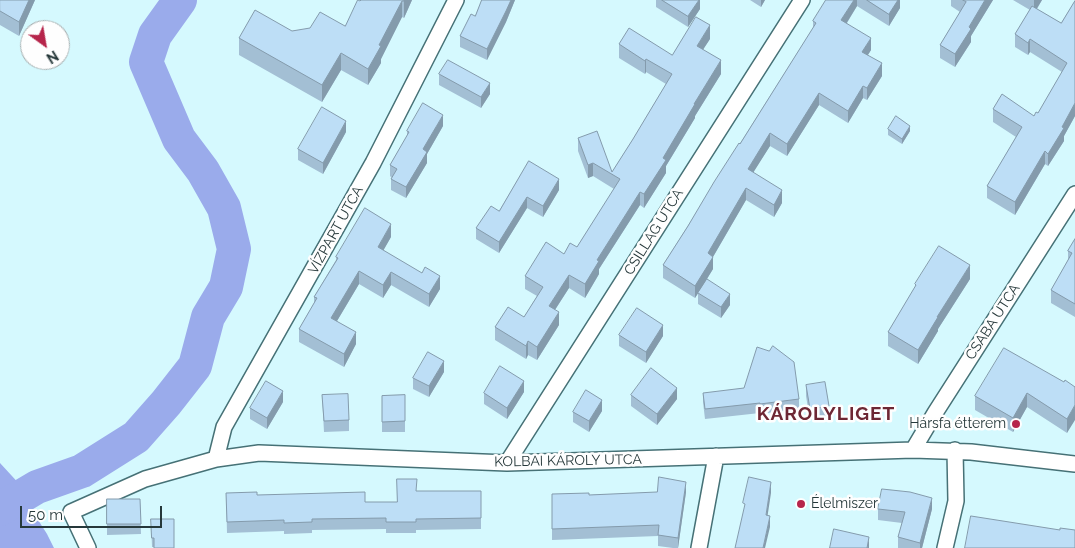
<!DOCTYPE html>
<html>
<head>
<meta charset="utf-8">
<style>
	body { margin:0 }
	#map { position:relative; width:1075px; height:548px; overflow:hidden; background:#d5f9fe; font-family:Raleway,sans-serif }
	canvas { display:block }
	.north { position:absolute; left:20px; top:20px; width:50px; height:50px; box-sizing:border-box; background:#fefefe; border:1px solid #a8afb0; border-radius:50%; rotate:148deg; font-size:14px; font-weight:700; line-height:20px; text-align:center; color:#26383a }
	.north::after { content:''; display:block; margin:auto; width:18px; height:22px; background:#b6254b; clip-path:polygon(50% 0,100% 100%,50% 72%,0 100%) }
	.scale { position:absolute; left:20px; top:506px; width:142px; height:22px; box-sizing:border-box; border:2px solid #26383a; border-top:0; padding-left:6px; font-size:15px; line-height:18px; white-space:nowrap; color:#26383a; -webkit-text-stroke:4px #fefefe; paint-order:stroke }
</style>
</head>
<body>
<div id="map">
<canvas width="1075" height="548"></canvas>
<div class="north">N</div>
<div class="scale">50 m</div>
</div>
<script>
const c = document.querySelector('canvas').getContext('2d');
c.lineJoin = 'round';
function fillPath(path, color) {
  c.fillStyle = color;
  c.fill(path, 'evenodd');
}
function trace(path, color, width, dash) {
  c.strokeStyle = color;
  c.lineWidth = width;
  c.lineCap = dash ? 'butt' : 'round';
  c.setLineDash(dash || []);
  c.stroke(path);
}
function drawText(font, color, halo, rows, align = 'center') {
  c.font = font + ' Raleway,sans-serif';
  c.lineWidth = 5;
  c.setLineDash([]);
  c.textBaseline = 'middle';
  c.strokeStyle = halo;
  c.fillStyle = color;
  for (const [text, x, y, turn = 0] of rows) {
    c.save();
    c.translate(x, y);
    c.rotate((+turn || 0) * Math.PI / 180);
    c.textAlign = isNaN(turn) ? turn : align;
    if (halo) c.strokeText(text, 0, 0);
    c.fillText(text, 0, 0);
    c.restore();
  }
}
fillPath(new Path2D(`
	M0,463L23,488L41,481L51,491L28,504L47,534L54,548H0Z`), '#9aabeb');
trace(new Path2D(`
	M0,509L37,487L82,471L136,437L166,403L195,366L208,317L226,287L234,249L224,208L203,171L179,139L146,62L155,35L180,0`), '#9aabeb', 34);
const minor = new Path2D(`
	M913,450L935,413L1075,194
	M216,459L224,427L373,163L456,0
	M507,463L802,0
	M88,548L71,512L145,479L216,459L259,453L507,463L913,450L971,452L1075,464
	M699,548L716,456
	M945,548L956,501L955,450`);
trace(minor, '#467176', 18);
trace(minor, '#fff', 15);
fillPath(new Path2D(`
	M0,0H35L19,36L0,25Z
	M412,0L404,18L402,17L381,59V63L368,85L341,70L322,102L239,55V38L292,31L345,26L360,1Z
	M482,0H515L506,22L487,60L460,47V36L475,16Z
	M656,0H700V9L688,27L656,7Z
	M750,0H765L761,7Z
	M826,0H900V8L889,26L857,6L847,23L871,50L868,55L882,76L867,100L863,98L848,123L819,105L787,156L770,146L753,172L782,203L774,217L746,200L713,257V269L707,279L730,305L721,318L698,304V293L705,283L695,298L663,278V265L813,28V21Z
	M951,0H993L971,36V42L955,67L940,58V45L960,12L951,6Z
	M1013,0H1042L1037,9L1061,23L1075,1V116L1064,136V141L1048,166L1045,164L1015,215L987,198V186L1016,137L993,122V109L1034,116L1038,113L1062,72L1030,52L1028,55L1015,47V34L1030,10Z
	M710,39L703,49L721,74L695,116V118L666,166V173L644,208L640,205L599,269V274L585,298L569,288L555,310L559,325L537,360L528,355L526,359L495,340V327L524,317L537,296L525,289V276L564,254L577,247L614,189L593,176L588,178L578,151V138L612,172L633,139L666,84L646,72L645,74L619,58V44L672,55Z
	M439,74L490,94L481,108L439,85Z
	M443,126L427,154V163L406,198L391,190V179L392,178L390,176V165L407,136V131Z
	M888,129L910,131L902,144L888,135Z
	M346,132L323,174L298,160V149Z
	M529,161L559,190L543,217L527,208L499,253L476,239V228L499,211Z
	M391,237L383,250L440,289L429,307L391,285L383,298L359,284L337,321L356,344L344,367L299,342V329L314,303V297L336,260V257Z
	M1075,239V317L1051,303V290L1068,260V251Z
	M970,279L938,329V331L918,364L888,346V332L915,287V284Z
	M619,335L663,336L646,363L619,346Z
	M444,372L429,397L413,389V378Z
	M1064,382L1075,387L1067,433L1027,407L1013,432L975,410V396Z
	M806,385L829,406V417L810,420L806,396Z
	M524,392L507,419L484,404V393Z
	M703,393L799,399V409L760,414V413L705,419L703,402Z
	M322,395L349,420V431L324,432Z
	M405,395V432H382V396Z
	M631,395L677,399L657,425L631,406Z
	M283,402L267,429L250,419V408Z
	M602,411L589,432L573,422V412Z
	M417,491H481V529L416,530V533H386V529L312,530V533L284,534V531L227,533L226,493L365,502H397Z
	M686,492L678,548H673L658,546V536L552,540V494L589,495Z
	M107,499H140L141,534L107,535Z
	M878,509H932L922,548H898V537L902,523L878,520Z
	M151,519L174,548L152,547Z`), '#a3bfd4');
fillPath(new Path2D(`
	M29,0H35L19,36V22Z
	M404,0H412L404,18Z
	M511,0H515L506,22L487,60V49Z
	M699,0H700V9L688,27V16Z
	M761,0H765L761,7Z
	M854,0H857V6L841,32V20Z
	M898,0H900V8L889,26V14Z
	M985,0H993L971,36V42L955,67V54L969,27Z
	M1034,0H1042L1034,13Z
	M402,1V17L381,59V63L368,85V69L379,45Z
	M710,25V39L697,59V46Z
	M871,38V50L862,64V52Z
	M1030,39V52L1028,55V43Z
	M341,53V70L322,102V85Z
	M646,59V72L645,74V61Z
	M721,60V74L695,116V118L666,166V173L644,208V194L663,158L694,104Z
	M882,63V76L867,100V88Z
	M490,83V94L481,108V97Z
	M863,86V98L848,123V111Z
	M819,93V105L787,156V144Z
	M1075,103V116L1064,136V141L1048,166V154L1062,127Z
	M443,115V126L427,154V163L406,198V187L423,149Z
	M346,121V132L323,174V163Z
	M910,126V131L902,144V139Z
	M770,133V146L748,181V169Z
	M1045,151V164L1015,215V202Z
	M593,163V176L588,178V165Z
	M559,179V190L543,217V206Z
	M746,188V200L710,262L713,257V269L695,298V286L708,253Z
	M782,190V203L774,217V205Z
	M640,192V205L599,269V274L585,298V284L597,260Z
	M527,197V208L499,253V242Z
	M391,224V237L378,260V247Z
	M970,265V279L938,329V331L918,364V350L937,317Z
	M359,271V284L331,331V318Z
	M391,272V285L383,298V285Z
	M569,275V288L549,319V306Z
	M440,276V289L429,307V294Z
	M730,294V305L721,318V307Z
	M559,312V325L537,360V347Z
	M663,325V336L646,363V352Z
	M356,332V344L344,367V354Z
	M528,341V355L526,359V346Z
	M444,361V372L429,397V386Z
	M524,381V392L507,419V408Z
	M677,388V399L657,425V414Z
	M283,391V402L267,429V418Z
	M1027,393V407L1013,432V418Z
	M602,400V411L589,432V421Z
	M1075,405V420L1067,433V419Z
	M686,482V492L678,548V538Z
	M771,482V493L766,526V515Z
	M932,498V509L922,548H920V543Z
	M770,516V527L765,548H763Z
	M869,537V548H867Z`), '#849bac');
const building = new Path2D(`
	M0,0H29L19,22L0,11Z
	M358,0L360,1L361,0H404V1H402L379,45L381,46L368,69L341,53L322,85L239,38L255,10L292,31L310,28L320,12L345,26Z
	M482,0H511L506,11L487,49L460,36L471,14L475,16Z
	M662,0H699L688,16Z
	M826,0H854L841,20L871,38L862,52L882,63L867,88L863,86L848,111L819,93L787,144L770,133L748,169L782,190L774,205L746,188L708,253L713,257L695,286L663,265L688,226L714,182L739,143L740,144L816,23L813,21Z
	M867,0H898L889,14Z
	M963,0H985L969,27L971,29L955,54L940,45L966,2Z
	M1075,1V103L1062,127L1064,128L1048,154L1045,151L1015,202L987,186L1022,127L993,109L1002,94L1034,116L1036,112L1038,113L1067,63L1030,39L1028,43L1015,34L1032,6L1061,23Z
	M696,17L710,25L697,46L721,60L694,104H695L663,158L666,160L644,194L640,192L597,260L599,261L585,284L569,275L549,306L559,312L537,347L528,341L526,346L495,327L508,307L524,317L543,287L525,276L546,242L564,254L570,243L577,247L620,179L593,163L588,165L578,138L597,131L612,172L633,139L672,74L646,59L645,61L619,44L629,28L672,55Z
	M448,60L490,83L481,97L439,74Z
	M423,103L443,115L423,149L427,152L406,187L391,179L397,169L390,165L409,132L407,131Z
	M322,107L346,121L323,163L298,149Z
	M896,116L910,126L902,139L888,129Z
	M529,161L559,179L543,206L527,197L499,242L476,228L491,206L499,211Z
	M365,208L391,224L378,247L422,273L425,267L440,276L429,294L391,272L383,285L359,271L331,318L356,332L344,354L299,329L317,298L314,297L338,258L336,257Z
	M1075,239V304L1051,290L1072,253L1068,251Z
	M939,246L970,265L937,317H938L918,350L888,332L916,285L915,284Z
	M707,279L730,294L721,307L698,293Z
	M637,308L663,325L646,352L619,335Z
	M773,346L794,362L799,399L760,404V403L705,409L703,393L744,388L757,347L769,351Z
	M1004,348L1064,382L1065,380L1075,387V405L1067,419L1027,393L1013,418L975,396Z
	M428,352L444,361L429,386L413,378Z
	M500,366L524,381L507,408L484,393Z
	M651,368L677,388L657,414L631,395Z
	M266,381L283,391L267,418L250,408Z
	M825,382L829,406L810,409L806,385Z
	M586,390L602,400L589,421L573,412Z
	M348,394L349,420L324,421L322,395Z
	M405,395V421L382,422V396Z
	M659,477L686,482L678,538L658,535L659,525L552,529V494L589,493V495L657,492Z
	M749,477L771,482L766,515L770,516L763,548H735L745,504L743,503Z
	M397,479H417L416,491H481V518L416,519V522H386V518L312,519V522L284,523V520L227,522L226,493L257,492V495L365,492V502H397Z
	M882,489L910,492L932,498L920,543L898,537L905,512L878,509Z
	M107,499H140L141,524H107Z
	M971,516L1060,530V528L1075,530V548H965Z
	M151,519H174V548H154V538H152Z
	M834,529L869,537L867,548H830Z`);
fillPath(building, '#bddef6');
trace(building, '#849bac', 1);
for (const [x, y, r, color] of [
	[1016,424,5,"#b6254b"],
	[801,504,5,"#b6254b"]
]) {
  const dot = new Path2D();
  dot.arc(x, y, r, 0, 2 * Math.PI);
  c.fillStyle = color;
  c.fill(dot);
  trace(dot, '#fefefe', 2);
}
drawText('14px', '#26383a', '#fefefe', [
	["VÍZPART UTCA",336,230,-61],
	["CSILLAG UTCA",654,232,-58],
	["CSABA UTCA",993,322,-57],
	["KOLBAI KÁROLY UTCA",568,461,-1]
]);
drawText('14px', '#26383a', '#fefefe', [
	["Hársfa étterem",1006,424],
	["Élelmiszer",811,504,"left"]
], 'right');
c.letterSpacing = '1px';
drawText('bold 19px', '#6d2734', '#fefefe', [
	["KÁROLYLIGET",826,414]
]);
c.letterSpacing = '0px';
</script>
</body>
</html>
